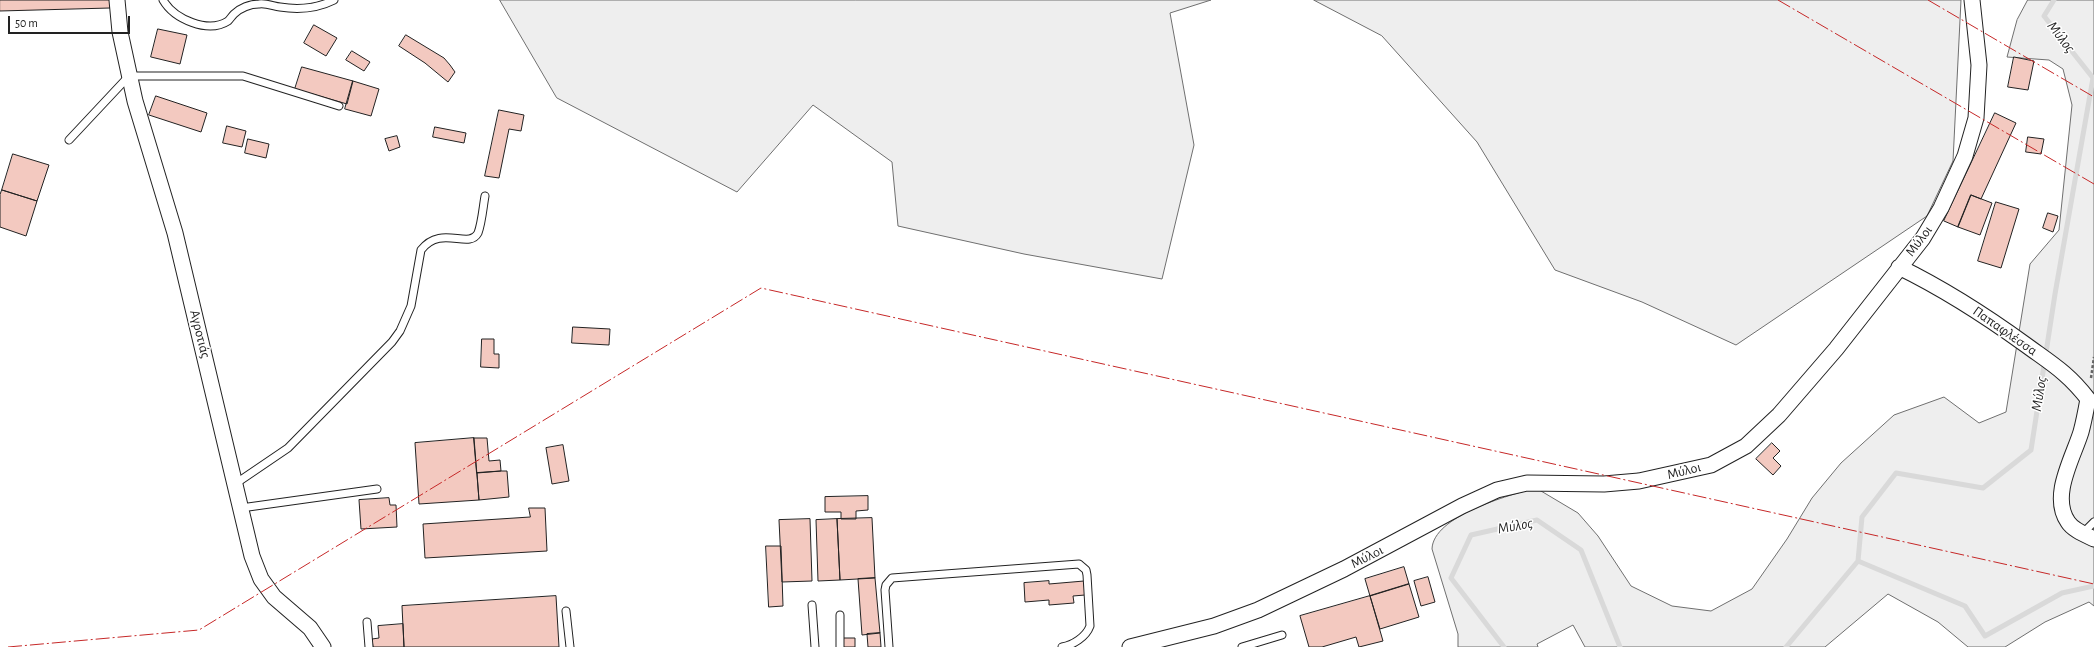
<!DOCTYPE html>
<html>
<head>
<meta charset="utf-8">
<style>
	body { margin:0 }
	#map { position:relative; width:2094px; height:647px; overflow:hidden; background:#fff; font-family:"Alegreya Sans",sans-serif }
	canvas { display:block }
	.scale { position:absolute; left:8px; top:16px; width:122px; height:18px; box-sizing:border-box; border:2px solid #222; border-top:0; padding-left:5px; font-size:12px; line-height:14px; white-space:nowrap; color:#222; -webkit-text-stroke:3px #fff; paint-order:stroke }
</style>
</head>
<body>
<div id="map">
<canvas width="2094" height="647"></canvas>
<div class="scale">50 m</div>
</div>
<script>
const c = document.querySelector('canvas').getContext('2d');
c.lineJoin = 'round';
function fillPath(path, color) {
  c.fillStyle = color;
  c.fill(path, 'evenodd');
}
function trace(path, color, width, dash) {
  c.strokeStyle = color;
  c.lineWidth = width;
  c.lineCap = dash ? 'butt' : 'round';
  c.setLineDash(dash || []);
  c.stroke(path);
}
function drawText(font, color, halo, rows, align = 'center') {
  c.font = font + ' "Alegreya Sans",sans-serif';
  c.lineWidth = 3;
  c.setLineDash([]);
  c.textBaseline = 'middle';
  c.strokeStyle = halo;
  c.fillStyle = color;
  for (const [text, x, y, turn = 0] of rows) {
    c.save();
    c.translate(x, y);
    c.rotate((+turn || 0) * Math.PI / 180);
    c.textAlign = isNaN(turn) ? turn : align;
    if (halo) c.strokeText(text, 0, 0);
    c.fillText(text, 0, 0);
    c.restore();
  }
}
const green = new Path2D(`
	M500,0H1211L1170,13L1194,145L1162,279L1024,254L898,226L892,162L813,105L737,192L557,98Z
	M1314,0H1961L1953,161L1927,216L1736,345L1642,302L1555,270L1477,142L1382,36Z
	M2028,0H2094V606L2089,602L2045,622L2005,647H1968L1938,622L1888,594L1825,647H1585L1573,625L1537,644L1538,647H1458V634L1432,549C1433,516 1509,495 1536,488L1578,513L1598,536L1631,586L1672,606L1711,611L1752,589L1787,539L1812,498L1841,463L1894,415L1944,397L1979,423L2006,412L2030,264L2059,230L2072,105L2063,69L2049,60L2007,57L2017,20Z`);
fillPath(green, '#eee');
trace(green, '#6f6f6f', 1);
trace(new Path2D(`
	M1858,561L1965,606L1985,636L2062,593L2094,586
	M1504,647L1451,578L1471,535L1537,520L1581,550L1620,647
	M1786,647L1858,561L1862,517L1896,473L1983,488L2031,450L2055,294L2093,78L2044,16L2054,0`), '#d9d9d9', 5);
const building = new Path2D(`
	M0,0H110V8L0,11Z
	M314,25L337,38L326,56L304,43Z
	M158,29L187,35L180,64L151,57Z
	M406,35L444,58L450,65L455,72L448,82L425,63L399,46Z
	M352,51L370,62L364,71L346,60Z
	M2014,57L2034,61L2028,90L2008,87Z
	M302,67L353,81L347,104L295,89Z
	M353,81L379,89L371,116L345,109Z
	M156,96L207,113L201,132L149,115Z
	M499,110L524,115L521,131L509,129L499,178L485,176Z
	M1995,113L2016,123L1981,199L1971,195L1958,227L1944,221Z
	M227,126L246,131L242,147L223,143Z
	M435,127L466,133L464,143L433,137Z
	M397,136L400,147L389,151L385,139Z
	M2028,137L2044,139L2041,154L2026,152Z
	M248,139L269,144L266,158L245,153Z
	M13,154L49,165L37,201L2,190Z
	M2,190L37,201L26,236L0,227V195Z
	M1971,195L1992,203L1980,235L1958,227Z
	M1996,202L2019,209L2001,268L1978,261Z
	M2048,213L2058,216L2053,232L2043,228Z
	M573,327L610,329L609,345L572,343Z
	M482,339H494V354H499V368L481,367Z
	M474,438H487L489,461L500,460L501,471L477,473Z
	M474,438L479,500L419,504L415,443Z
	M1772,443L1780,451L1773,458L1781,466L1773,475L1756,459Z
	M563,445L569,481L552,484L546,448Z
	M501,471H507L509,497L479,500L477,473Z
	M868,496V510L856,511V519H841V512H825V497Z
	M389,498L390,505H396L397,527L361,529L359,500Z
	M529,508H545L547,551L425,558L423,524L530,517Z
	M872,518L875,578L840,580L837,519Z
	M810,519L812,581L782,582L779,520Z
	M837,519L840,580L818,581L816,520Z
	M766,546H781L783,606L769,607Z
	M1404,567L1409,584L1370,596L1365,579Z
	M1428,577L1435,602L1421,606L1414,581Z
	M875,578L880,633L862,635L858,579Z
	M1049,581V584L1084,581L1085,595L1073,596L1074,603L1049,605V600L1025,602L1024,583Z
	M1409,584L1419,617L1380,629L1370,596Z
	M556,596L559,647H404L402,606Z
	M1370,596L1383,641L1359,647L1356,637L1322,647H1309L1300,616Z
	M403,624L404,647H373L372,639L379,638L378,626Z
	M880,633L881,647H868L867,634Z
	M842,638H855V647H842Z`);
fillPath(building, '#f3c9c0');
trace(building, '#222', 1);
const service = new Path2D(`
	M163,0C174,19 208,34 228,21C230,19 232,16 234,14C240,8 250,4 259,4C266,3 273,6 280,7C299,10 318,8 334,0
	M69,140L129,76H243L339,106
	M235,484L288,448L392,342L400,331L411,306L421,250C441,224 469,250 478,233C482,222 483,207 485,196
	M241,508L377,489
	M2083,533L2094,522
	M812,605L815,647
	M566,611L570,647
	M840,615V647
	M367,622L369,647
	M889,647L885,590L886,585L892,578L1079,564L1086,570L1087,575L1090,626C1086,637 1073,645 1062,647
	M1242,647L1282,635`);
const minor = new Path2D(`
	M117,0L120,32L135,101L175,233L252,556L261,579L274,597L310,628L323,647
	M1899,267C1944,289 1986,316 2026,345C2052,364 2068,373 2088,399C2086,410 2084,421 2081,432C2073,458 2050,496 2068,522C2073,530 2086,535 2094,539
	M1130,647L1214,626L1258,610L1344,569L1462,506L1497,490L1527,483L1604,484L1639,481L1711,465L1746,446L1779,415L1836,349L1923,238L1941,208L1965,156L1976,118L1979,65L1972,0`);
trace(service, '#222', 9);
trace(minor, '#222', 17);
trace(new Path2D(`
	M2091,378L2094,357`), '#646464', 2.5, [3, 2]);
trace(service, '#fff', 7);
trace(minor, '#fff', 15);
trace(new Path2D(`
	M1778,0L2094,184
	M1928,0L2094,97
	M8,647L199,630L761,288L2094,584`), '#c62828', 1, [14, 3, 2, 3]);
drawText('14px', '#222', '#fff', [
	["Μύλοι",1919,241,-53],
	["Παπαφλέσσα",2005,331,35],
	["Αγροτιάς",200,334,76],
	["Μύλοι",1684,471,-14],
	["Μύλοι",1367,557,-27]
]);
drawText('italic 15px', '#222', '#fff', [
	["Μύλος",2061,37,52],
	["Μύλος",2039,394,-81],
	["Μύλος",1515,526,-10]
]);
</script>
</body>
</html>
